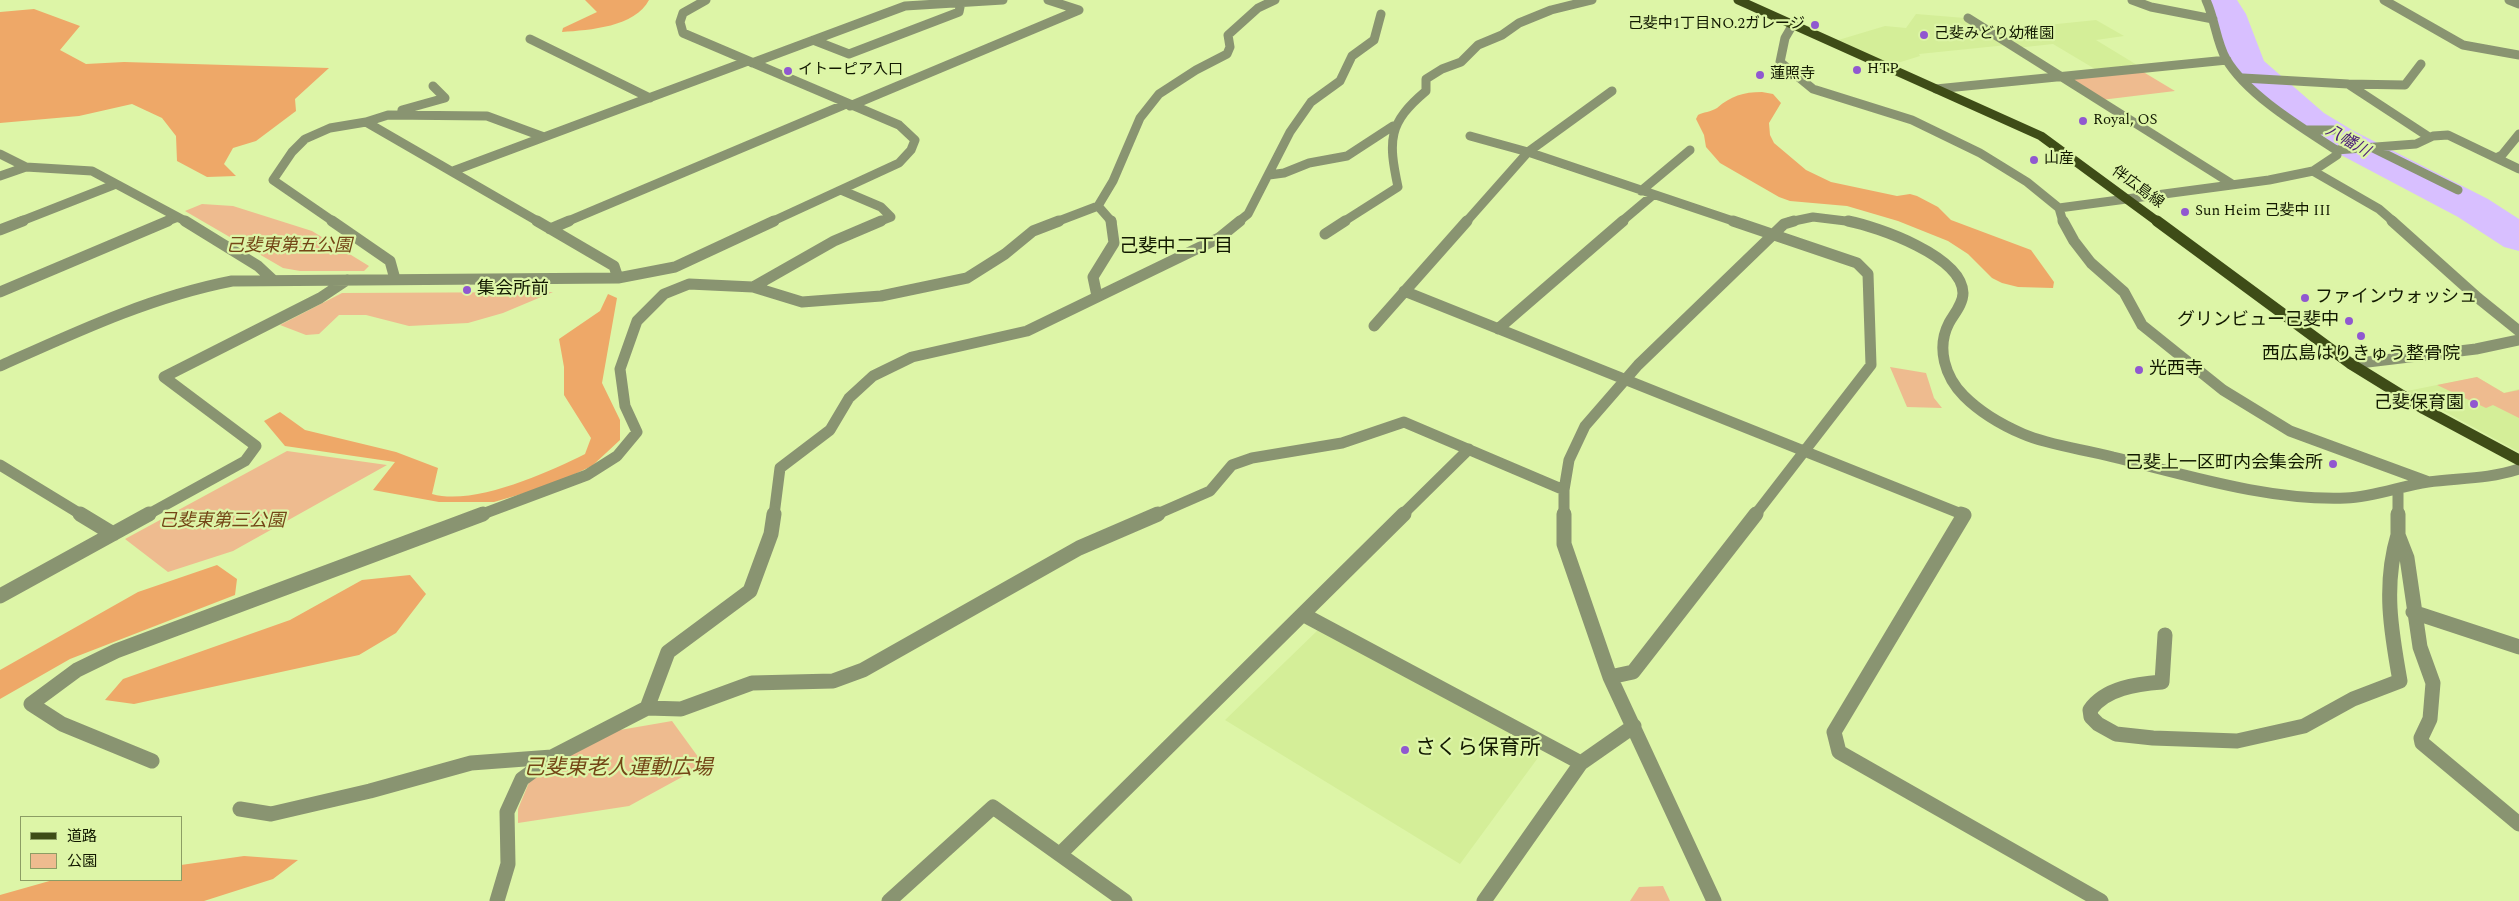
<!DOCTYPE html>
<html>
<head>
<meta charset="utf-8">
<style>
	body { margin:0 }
	#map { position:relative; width:2519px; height:901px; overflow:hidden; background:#ddf5a7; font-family:Spectral,"Noto Sans JP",serif }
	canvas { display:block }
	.legend { position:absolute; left:20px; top:816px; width:162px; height:65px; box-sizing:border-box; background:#ddf5a7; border:1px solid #8c9d64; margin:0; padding:6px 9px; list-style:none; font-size:15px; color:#121900 }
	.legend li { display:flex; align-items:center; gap:10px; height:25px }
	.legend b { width:25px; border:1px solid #8c9d64 }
</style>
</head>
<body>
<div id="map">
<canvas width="2519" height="901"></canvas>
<ul class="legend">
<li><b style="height:6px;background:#3e4c17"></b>道路</li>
<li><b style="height:14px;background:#eebb8f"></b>公園</li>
</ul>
</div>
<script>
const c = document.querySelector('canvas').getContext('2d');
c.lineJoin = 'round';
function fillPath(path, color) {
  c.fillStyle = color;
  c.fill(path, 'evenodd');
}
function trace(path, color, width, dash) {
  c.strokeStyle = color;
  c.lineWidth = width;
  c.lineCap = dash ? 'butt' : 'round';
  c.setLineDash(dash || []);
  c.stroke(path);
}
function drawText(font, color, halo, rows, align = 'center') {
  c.font = font + ' Spectral,"Noto Sans JP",serif';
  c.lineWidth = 4.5;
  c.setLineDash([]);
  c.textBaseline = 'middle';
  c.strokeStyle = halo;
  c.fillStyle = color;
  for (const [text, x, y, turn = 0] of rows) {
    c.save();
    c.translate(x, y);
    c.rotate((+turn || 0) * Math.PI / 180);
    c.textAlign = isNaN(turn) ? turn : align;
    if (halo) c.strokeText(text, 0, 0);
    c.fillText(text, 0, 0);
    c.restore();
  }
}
fillPath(new Path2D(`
	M1916,14L1965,18L2007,45L1919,54L1920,56L1891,65L1835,41L1885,26L1906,28Z
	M2096,20L2124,36L2096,40L2137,65L2095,69L2053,44L2016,48L1989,31Z
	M2477,377L2504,393L2519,389V452L2407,391Z
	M1319,629L1536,744L1540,755L1460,864L1225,720Z`), '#d4ee98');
fillPath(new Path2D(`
	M2140,70L2175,91L2101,100L2065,77Z
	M202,204L233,206L312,231L369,266L364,271H300L283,268L185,211Z
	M553,292L503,313L468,323L409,326L366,315H339L319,334L306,335L280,325L342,293Z
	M1890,367L1926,373L1934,398L1942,408L1907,407Z
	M2477,377L2504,393L2519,390V418L2493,405L2486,408L2437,385Z
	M287,451L387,465L233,551L168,572L125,539Z
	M672,721L704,765L629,806L518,823V809L530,780L558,759L614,731Z
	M1663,886L1670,901H1630L1639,887Z`), '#eebb8f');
fillPath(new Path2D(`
	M585,0H649C635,27 590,30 562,32L563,28L597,12Z
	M34,9L80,26L60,50L86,64L124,62L329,68L295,99L296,111L256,141L233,148L224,164L236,176L207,177L177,161L176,136L162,118L132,104L79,116L0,123V12Z
	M1762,92L1773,94L1781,103L1769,123L1770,135L1774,143L1806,170L1831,182L1897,196L1910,194L1917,196L1938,207L1951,220L2031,250L2054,282L2053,288L2018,287L2002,283L1992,278L1968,254L1948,241L1898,221L1847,206L1790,201L1779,197L1720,163L1706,147L1704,135L1696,119L1698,115C1703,112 1711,112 1717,108C1731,96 1743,92 1762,92Z
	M608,294L617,298L602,383L620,420V440L592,466L549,486L494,502H439L373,490L395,462L285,446L264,421L280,412L305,430L396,452L438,468L432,494C474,506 547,473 585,454L591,438L564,395V367L559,339L600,311Z
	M217,565L237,579L235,595L70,659L0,699V670L138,592Z
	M410,575L426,594L396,633L359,655L134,704L105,700L123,679L290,620L362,580Z
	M244,856L298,860L273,879L204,901H0V895L53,880H181V865Z`), '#eea868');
fillPath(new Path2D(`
	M2205,0H2237L2246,14L2264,61L2324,113L2352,130L2488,199L2519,219V251L2504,247L2458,217L2324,146L2296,129L2236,75L2227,59L2213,14Z`), '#d8bfff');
trace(new Path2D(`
	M706,0L683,13L680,22L683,33L899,125L915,140L911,150L899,163L771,222
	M2132,0L2151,7L2213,19
	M2206,0C2215,19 2216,41 2226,59C2247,95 2301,127 2336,150
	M2384,0L2463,45L2519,55
	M2509,0L2519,4
	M1968,18L2232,184
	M1792,26L1785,38L1780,62L1813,89L1912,120L1980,153L2027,182L2059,208L2063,222
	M530,39L650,98
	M813,40L849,54L959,12L961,2
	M752,63L905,6L1003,0
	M2421,64L2405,85L2348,84L2429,137
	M2243,78L2348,84
	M1936,89L2227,60
	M850,106L1079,10L1048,0
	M402,110L445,98L433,86
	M366,122L388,115L487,116L544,137
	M2306,130H2333
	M1470,136L1528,152L1736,222
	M2373,148L2458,190
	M0,154L26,167L92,171L187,222
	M2496,158L2502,155L2519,134
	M453,171L748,61
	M2313,171L2379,209L2394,222
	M1269,175L1284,173L1309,163L1347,156L1393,126
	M0,176L26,167
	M841,190L881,207L891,217L878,222
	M1641,191L1690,150
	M2059,208L2269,180L2313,171L2337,155L2336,150L2416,144L2433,136L2448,135L2519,169
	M19,222L116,184
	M165,222L178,217
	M334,222L273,180L292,152L305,139L330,128L366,122L539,222
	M566,222L846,104
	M1056,222L1098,206
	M1112,222L1098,206L1113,181L1140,118L1159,94L1196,70L1227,54L1230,47L1228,35L1258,8L1275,0
	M1238,222L1248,214L1290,132L1311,102L1340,81L1352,56L1374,40L1381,14
	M1343,222L1398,187C1388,140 1388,123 1426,91V79L1442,69L1461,62L1478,45L1502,35L1519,23L1551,10L1592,0
	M1466,222L1528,152L1612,91
	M1621,222L1653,195
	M1789,222L1813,217L1854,222`), '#899471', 9);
trace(new Path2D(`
	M185,221L258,266L273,280
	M332,221L390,261L395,279
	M537,221L614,266L618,278
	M1733,221L1857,263L1868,274L1871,365L1755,515
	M1848,221C1878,227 1962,256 1963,293C1963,304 1954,314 1949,323C1936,348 1945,377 1964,396C1980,412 2002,425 2023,434C2051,446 2084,449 2113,457C2187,475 2269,501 2346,498C2374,497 2401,486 2428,482C2459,478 2489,479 2519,469
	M2063,221L2074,241L2091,263L2124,292L2142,325L2223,390L2290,431L2426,481
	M2392,221L2478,298L2519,331
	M550,229L569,221
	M0,230L23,221
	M1325,234L1345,221
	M753,287L834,241L881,221
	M1404,291L1964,515
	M0,292L168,221
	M1097,296L1093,277L1114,243L1111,221
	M1374,326L1467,221
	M1498,329L1623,221
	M2351,364L2476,349L2519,340
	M0,366C76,332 150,297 232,281L618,278L675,267L774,221
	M0,465L82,515
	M2398,489V515
	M147,515L245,461L256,446L164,377L320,298L347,280
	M480,515L587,475L617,456L637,432L625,406L620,369L637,321L664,294L689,284L753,287L802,302L881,296L967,278L1005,254L1033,231L1059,221
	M774,515L780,468L830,430L849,398L873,376L912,357L1027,331L1219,238L1240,221
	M1155,515L1210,491L1232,465L1252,458L1342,443L1404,422L1564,490
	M1402,515L1469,449
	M1564,515V490L1569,460L1585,426L1638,365L1784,224L1794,221`), '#899471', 11);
trace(new Path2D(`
	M80,514L113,534
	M1564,514V544L1610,677L1714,901
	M1961,514L1964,515L1834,732L1839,752L2101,901
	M2398,514V535L2407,558L2420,647L2433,683L2430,719L2421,738L2422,743L2519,824
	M0,596L149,514
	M2413,612L2519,647
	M1304,615L1581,763
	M2165,635L2162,682C2137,684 2105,688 2090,710L2091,717L2098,724L2116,734L2153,738L2237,741L2304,726L2353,699L2400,681C2391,631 2383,585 2398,535
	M1610,677L1633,672L1756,514
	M647,708L681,709L752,683L833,681L863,670L1079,548L1158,514
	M152,761L62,724L31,704L77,670L116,651L483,514
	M240,809L271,814L370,791L471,763L552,757
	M1060,854L1404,514
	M497,901L508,864L507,812L522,779L552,757L647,708L668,652L750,591L771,534L774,514
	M889,901L993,807L1125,901
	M1484,901L1581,763L1634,726`), '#899471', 15);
trace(new Path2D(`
	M1738,0L2041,136L2158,222`), '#3e4c17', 9);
trace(new Path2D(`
	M2157,221L2351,364L2424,409L2519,460`), '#3e4c17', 11);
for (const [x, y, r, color] of [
	[1815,25,5,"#9058d0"],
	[1924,35,5,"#9058d0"],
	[1857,70,5,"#9058d0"],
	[788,71,5,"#9058d0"],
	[1760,75,5,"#9058d0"],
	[2083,121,5,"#9058d0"],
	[2034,160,5,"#9058d0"],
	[2185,212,5,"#9058d0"],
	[467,290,5,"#9058d0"],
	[2305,298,5,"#9058d0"],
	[2349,321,5,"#9058d0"],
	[2361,336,5,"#9058d0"],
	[2139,370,5,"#9058d0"],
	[2474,404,5,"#9058d0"],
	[2333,464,5,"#9058d0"],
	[1405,750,5,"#9058d0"]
]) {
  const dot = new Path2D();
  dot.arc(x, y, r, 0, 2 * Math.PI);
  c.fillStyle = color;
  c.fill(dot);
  trace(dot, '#ddf5a7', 2);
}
drawText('15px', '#121900', '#ddf5a7', [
	["己斐中1丁目NO.2ガレージ",1805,25,"right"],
	["己斐みどり幼稚園",1934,35],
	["HTP",1867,70],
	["イトーピア入口",798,71],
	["蓮照寺",1770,75],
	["Royal, OS",2093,121],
	["山産",2044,160],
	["Sun Heim 己斐中 III",2195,212]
], 'left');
drawText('15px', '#121900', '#ddf5a7', [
	["伴広島線",2137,188,36]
]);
drawText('italic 16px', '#4d207a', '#ddf5a7', [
	["八幡川",2347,142,30]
]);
drawText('italic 18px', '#744617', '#ddf5a7', [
	["己斐東第五公園",289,247],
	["己斐東第三公園",222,522]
]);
drawText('18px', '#121900', '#ddf5a7', [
	["集会所前",477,290],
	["ファインウォッシュ",2315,298],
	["グリンビュー己斐中",2339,321,"right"],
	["西広島はりきゅう整骨院",2361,355,"center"],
	["光西寺",2149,370],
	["己斐保育園",2464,404,"right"],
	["己斐上一区町内会集会所",2323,464,"right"]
], 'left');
drawText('19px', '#121900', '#ddf5a7', [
	["己斐中二丁目",1176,248]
]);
drawText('21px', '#121900', '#ddf5a7', [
	["さくら保育所",1415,750]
], 'left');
drawText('italic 21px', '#744617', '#ddf5a7', [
	["己斐東老人運動広場",618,770]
]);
</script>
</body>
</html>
